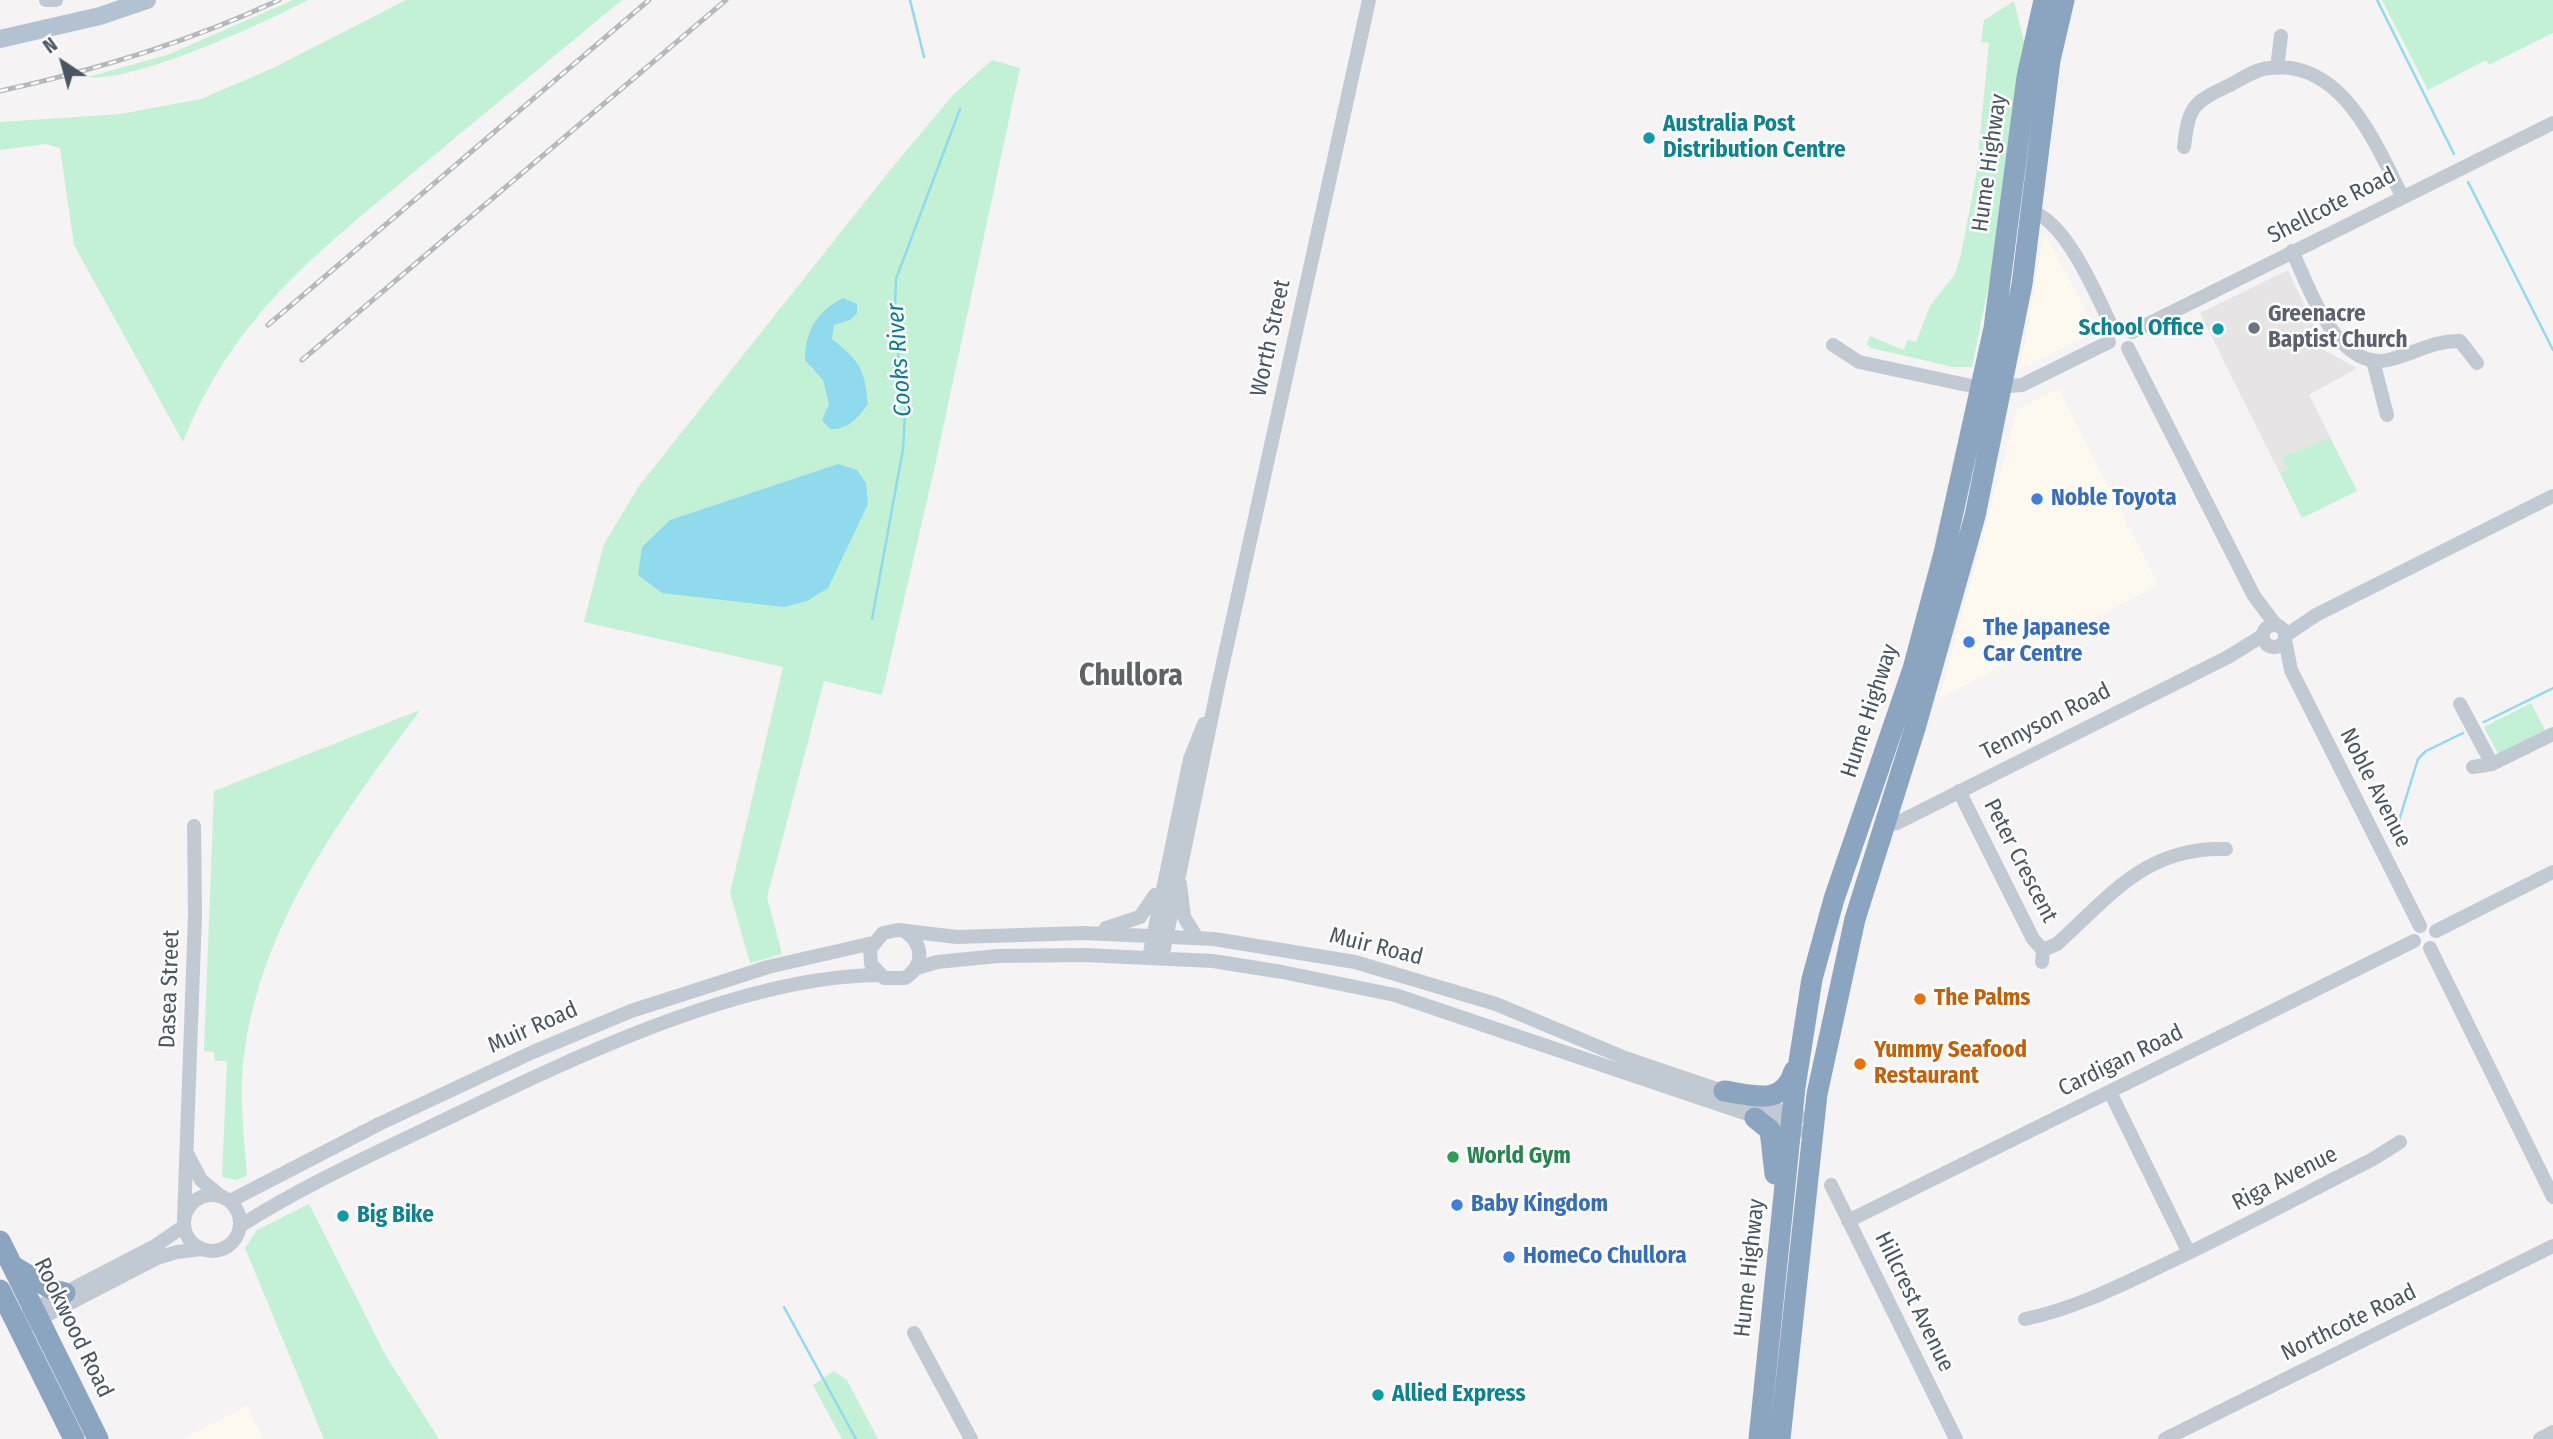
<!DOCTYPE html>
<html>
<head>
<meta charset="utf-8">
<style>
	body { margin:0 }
	#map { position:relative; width:2553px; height:1439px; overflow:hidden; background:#f5f3f3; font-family:"Fira Sans Condensed",sans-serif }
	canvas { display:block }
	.north { position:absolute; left:28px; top:28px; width:70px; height:70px; -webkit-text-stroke:5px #fff; paint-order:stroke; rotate:324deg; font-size:19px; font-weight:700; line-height:28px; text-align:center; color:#4a5661 }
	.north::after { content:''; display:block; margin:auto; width:24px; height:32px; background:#4a5661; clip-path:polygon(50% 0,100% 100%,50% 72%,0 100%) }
</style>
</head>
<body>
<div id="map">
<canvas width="2553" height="1439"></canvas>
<div class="north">N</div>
</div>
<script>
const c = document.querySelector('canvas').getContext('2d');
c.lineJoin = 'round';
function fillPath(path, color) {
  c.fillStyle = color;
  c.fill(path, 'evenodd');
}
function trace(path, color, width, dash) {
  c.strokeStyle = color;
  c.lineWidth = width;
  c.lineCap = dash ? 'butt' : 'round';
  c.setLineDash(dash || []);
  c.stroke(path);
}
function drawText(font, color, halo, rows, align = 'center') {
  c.font = font + ' "Fira Sans Condensed",sans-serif';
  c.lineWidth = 5;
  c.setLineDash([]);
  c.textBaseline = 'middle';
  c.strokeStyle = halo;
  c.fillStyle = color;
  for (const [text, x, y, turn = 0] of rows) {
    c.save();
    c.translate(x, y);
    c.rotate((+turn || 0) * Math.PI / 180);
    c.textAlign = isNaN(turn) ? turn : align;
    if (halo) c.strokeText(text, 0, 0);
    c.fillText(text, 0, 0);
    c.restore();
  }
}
fillPath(new Path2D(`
	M2047,237L2096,332L2020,369L2043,238Z
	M2059,389L2158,585L1939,699L2017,410Z
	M247,1406L264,1439H183Z`), '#fdf9ef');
fillPath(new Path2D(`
	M2288,270L2326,351L2357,368L2309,395L2357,491L2302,518L2200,313Z`), '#e6e4e5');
fillPath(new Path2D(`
	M293,0H308C264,23 133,83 88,77L167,55Z
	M406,0H622C557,54 491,108 426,162C323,248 234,313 183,442L74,245L60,148L46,144L0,150V122L121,114L201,99L273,68Z
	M2382,0H2553V33L2489,65L2486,60L2428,90Z
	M2014,1L2024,42L1998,239L1972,367H1953L1871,348L1867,344L1870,336L1903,350L1908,340L1916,342L1930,306L1955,274L1961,254L1976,177L1989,43L1981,42L1984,20Z
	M992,60L1020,68L934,470L882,695L824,681L767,897L782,954L750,963L730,893L783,667L584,622L604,544L639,486L891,169L953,95Z
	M2330,438L2357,491L2302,518L2280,473L2288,469L2282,457Z
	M2531,703L2545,730L2498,754L2484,727Z
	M420,710C344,813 265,917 245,1048C238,1090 244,1133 247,1176L236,1180L222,1177L227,1061H215L214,1052L204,1051L214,791Z
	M309,1204L386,1356L439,1439H324L245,1248L257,1230Z
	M834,1371L847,1380L878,1439H842L813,1385Z`), '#c3f1d5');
fillPath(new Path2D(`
	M843,298L857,304V313L850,320L834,325L832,339C860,362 864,367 868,404C858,418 848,430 830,429L822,420L829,404L823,380L805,360C805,331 817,311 843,298Z
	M838,464L857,470L866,483L868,504L828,588L807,601L784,607L662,593L638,575L642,547L670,520Z`), '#90daee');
trace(new Path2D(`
	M910,0L924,57
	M2377,0L2454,154
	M2468,182L2553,350
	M872,619L903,449L906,395L894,334L896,279L960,109
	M2484,722L2553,688
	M2396,830L2418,759L2426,751L2463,733
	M784,1307L856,1439`), '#90daee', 2.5);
trace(new Path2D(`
	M46,0H56
	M2277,68L2281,36
	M2184,147C2189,106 2192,103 2230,85C2241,79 2256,69 2269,68C2342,59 2375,143 2402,196
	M2032,212C2066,221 2097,296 2112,327
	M2292,251C2309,287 2337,371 2388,360C2414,354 2434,340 2460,341L2477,363
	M2132,332L2553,123
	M1833,345L1859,362L1981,388L2022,385L2109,342
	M2128,348L2254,596L2276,625
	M2373,361L2387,415
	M2263 636a11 11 0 1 1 22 0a11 11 0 1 1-22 0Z
	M2285,636L2316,615L2553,496
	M2285,640L2291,670L2420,926
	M2460,704L2492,764
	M2473,767L2492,764L2553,734
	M1959,791L2033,939L2043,950L2042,962
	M1884,825L1897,823L2228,657L2262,636
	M1180,884L1184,917L1197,938
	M1106,928L1140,917L1155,895
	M2436,931L2553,872
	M906,932C924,945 924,966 905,978H884L871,964L870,949L883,933L898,930L957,937L1084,933L1214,939L1355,962L1496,1004L1625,1058L1731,1094
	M2430,948L2553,1197
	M2043,950L2057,944C2111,895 2147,846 2226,849
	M1149,957L1190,759L1204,724
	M1162,958L1218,686L1369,0
	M917,968L937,962L998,956L1084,955L1213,961L1282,972L1395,995L1798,1131
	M2110,1092L2189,1253
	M1750,1101L1800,1117
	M188,1155L201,1180L219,1195
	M1831,1185L1956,1439
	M184 1223a28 28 0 1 1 56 0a28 28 0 1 1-56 0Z
	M230,1201L379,1124L533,1052L631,1011L768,967L873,943
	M184,1219L195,915L194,826
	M1848,1221L2414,941
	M240,1226C303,1186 371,1155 438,1123C564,1062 739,976 879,975
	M28,1312L155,1246L184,1226
	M2025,1319C2073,1309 2115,1288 2159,1267C2232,1233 2302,1195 2373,1159L2400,1142
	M20,1329L157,1258L177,1252L201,1249
	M914,1333L971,1439
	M2165,1439L2553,1246
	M2540,1439L2553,1432`), '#c1cad2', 14);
trace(new Path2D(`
	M0,39L100,16L147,0`), '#b3c2d1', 18);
trace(new Path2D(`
	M1724,1091C1753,1095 1783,1107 1794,1071
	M1755,1118L1770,1130L1775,1174
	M0,1241L98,1439
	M13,1266L53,1290L65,1293
	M0,1290L74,1439
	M1759,1439L1795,1087L1812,979L1834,899L1913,669L1944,553L1994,328L2027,77L2044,0
	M1780,1439L1817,1094L1855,919L1916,725L1975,516L2022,284L2050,60L2064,0`), '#8ba5c1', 21);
const rail = new Path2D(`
	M0,91C97,70 189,42 279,0
	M268,325L649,0
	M302,360L726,0`);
trace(rail, '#b5b8bd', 5);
trace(rail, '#fff', 2.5, [8]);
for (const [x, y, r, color] of [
	[1649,138,7,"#0f9aa8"],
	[2254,328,7,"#6b7280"],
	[2218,329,7,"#0f9aa8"],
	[2037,499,7,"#3f7fe0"],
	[1969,642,7,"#3f7fe0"],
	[1920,999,7,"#e8710a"],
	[1860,1064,7,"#e8710a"],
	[1453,1157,7,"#2e9e5b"],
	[1457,1205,7,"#3f7fe0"],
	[343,1216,7,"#0f9aa8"],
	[1509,1257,7,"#3f7fe0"],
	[1378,1395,7,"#0f9aa8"]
]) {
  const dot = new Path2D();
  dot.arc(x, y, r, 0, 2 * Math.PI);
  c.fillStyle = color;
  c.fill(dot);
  trace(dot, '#fff', 2.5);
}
drawText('bold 23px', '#0d838f', '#fff', [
	["Australia Post",1663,125],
	["Distribution Centre",1663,151],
	["School Office",2204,329,"right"],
	["Big Bike",357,1216],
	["Allied Express",1392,1395]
], 'left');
drawText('23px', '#4a5661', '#fff', [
	["Hume Highway",1990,163,-82],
	["Shellcote Road",2332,206,-27],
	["Worth Street",1271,338,-78],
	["Hume Highway",1870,711,-72],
	["Tennyson Road",2046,722,-27],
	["Noble Avenue",2375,788,63],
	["Peter Crescent",2020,861,63],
	["Muir Road",1376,947,14],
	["Dasea Street",170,989,-88],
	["Muir Road",533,1028,-24],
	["Cardigan Road",2121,1061,-26],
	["Riga Avenue",2285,1179,-27],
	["Hume Highway",1750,1268,-84],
	["Hillcrest Avenue",1914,1302,64],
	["Northcote Road",2349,1323,-26],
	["Rookwood Road",73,1328,64]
]);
drawText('bold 23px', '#5b616d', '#fff', [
	["Greenacre",2268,315],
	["Baptist Church",2268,341]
], 'left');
drawText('bold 23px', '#366cbe', '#fff', [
	["Noble Toyota",2051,499],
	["The Japanese",1983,629],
	["Car Centre",1983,655],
	["Baby Kingdom",1471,1205],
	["HomeCo Chullora",1523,1257]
], 'left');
drawText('bold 23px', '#c56008', '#fff', [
	["The Palms",1934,999],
	["Yummy Seafood",1874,1051],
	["Restaurant",1874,1077]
], 'left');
drawText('bold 23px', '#27864d', '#fff', [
	["World Gym",1467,1157]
], 'left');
drawText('italic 24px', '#0c7c9b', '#fff', [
	["Cooks River",900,360,-94]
]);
drawText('bold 30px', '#5f6368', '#fff', [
	["Chullora",1131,677]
]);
</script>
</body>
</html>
